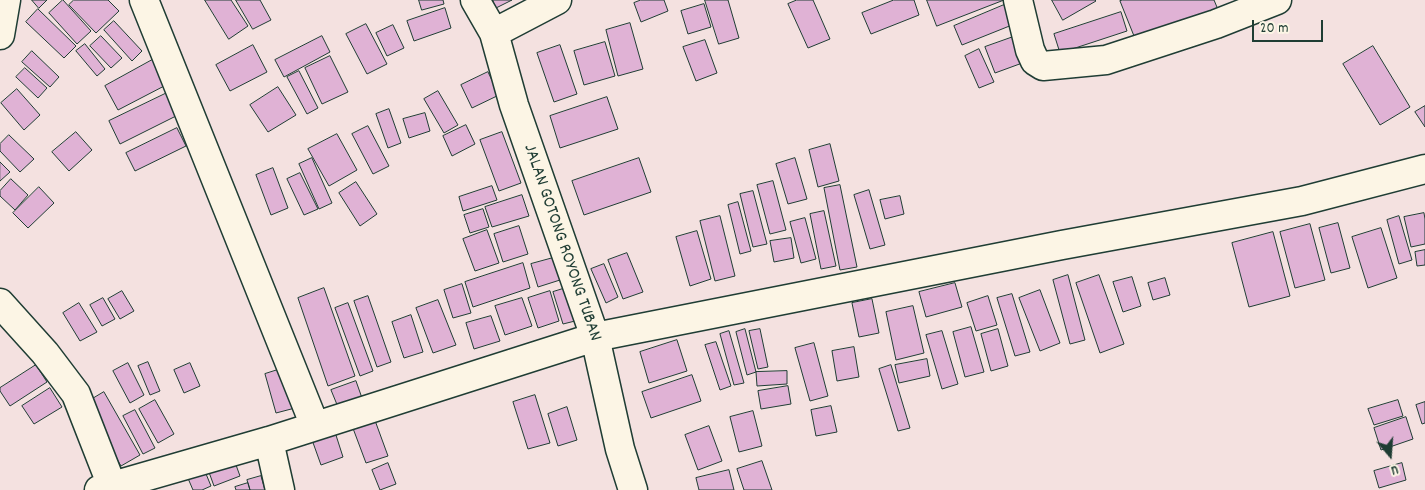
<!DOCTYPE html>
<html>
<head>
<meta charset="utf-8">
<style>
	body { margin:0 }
	#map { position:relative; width:1425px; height:490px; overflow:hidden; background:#f4e1e0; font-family:Dekko,sans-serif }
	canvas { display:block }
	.north { position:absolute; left:1365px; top:430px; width:50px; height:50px; -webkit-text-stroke:4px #fcf5e5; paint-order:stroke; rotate:162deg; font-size:14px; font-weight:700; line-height:20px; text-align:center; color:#1f3d34 }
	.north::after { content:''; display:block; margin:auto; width:18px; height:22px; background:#1f3d34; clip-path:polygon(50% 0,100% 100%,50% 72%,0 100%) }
	.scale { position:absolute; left:1252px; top:20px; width:71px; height:22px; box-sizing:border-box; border:2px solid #1f3d34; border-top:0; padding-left:6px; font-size:15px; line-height:18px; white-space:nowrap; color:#1f3d34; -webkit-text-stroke:4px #fcf5e5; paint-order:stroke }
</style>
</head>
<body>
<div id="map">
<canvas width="1425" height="490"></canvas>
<div class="north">U</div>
<div class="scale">20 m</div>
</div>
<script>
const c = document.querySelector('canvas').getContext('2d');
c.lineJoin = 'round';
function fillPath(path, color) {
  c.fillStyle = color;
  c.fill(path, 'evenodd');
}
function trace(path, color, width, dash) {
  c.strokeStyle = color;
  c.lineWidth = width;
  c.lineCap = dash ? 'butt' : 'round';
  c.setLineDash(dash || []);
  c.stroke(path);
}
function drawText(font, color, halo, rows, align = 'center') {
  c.font = font + ' Dekko,sans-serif';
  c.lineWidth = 4;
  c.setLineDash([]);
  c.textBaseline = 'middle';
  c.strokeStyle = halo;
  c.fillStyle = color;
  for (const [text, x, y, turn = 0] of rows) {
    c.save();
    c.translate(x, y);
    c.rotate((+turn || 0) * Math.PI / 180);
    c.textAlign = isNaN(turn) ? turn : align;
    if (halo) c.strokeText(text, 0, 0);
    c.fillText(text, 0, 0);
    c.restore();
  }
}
const building = new Path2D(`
	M32,0H47L39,8Z
	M63,0L91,31L77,44L49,13Z
	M74,0H108L119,11L96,33L69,5Z
	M205,0H231L248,26L229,39Z
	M236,0H260L271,20L253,29Z
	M419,0H443L444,4L422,10Z
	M493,0H512L496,8Z
	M641,0H664L668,11L641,22L634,3Z
	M705,0H728L739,38L719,44Z
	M797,0H813L830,39L808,48L788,4Z
	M894,0H914L919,15L871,34L862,13Z
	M927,0H1004L937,26Z
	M1052,0H1095L1096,1L1063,20Z
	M1123,0H1214L1219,12L1138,46L1120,1Z
	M704,4L711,27L688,34L681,11Z
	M1004,5L1012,25L962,45L954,26Z
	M445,8L451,28L414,41L407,21Z
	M38,9L76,46L64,58L26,22Z
	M1121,12L1127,31L1060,53L1054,34Z
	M114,21L142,51L132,61L104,30Z
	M630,23L643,69L618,76L606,30Z
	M366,24L387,64L367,74L346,34Z
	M393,25L404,48L387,56L376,33Z
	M101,36L122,58L111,68L90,46Z
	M322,36L330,52L284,77L275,60Z
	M1016,36L1025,62L995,73L985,47Z
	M705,40L717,73L696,81L683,47Z
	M605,42L615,76L584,85L574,51Z
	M85,44L105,69L97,76L76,51Z
	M253,45L267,72L230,91L216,65Z
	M560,45L577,94L554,102L537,53Z
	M1373,46L1410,107L1380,125L1343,64Z
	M979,49L994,82L979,88L965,56Z
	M32,51L59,77L50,87L22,62Z
	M330,56L348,92L322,104L305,68Z
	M154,59L168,84L118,110L105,86Z
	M25,68L47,88L38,98L16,77Z
	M299,71L318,108L307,114L287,77Z
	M488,72L499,95L472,108L461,85Z
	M278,87L296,115L268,132L250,105Z
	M17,89L40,115L24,130L1,103Z
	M438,91L458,125L444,133L424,99Z
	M167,93L178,115L120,144L109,121Z
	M607,97L618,129L560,148L550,116Z
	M1425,106V127L1415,112Z
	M389,109L401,143L388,148L376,114Z
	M425,113L430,131L409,138L403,119Z
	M466,125L475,144L452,156L443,136Z
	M368,126L389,166L373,174L352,134Z
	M177,128L186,146L135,171L126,153Z
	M76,132L92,150L69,171L52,152Z
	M502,132L521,183L499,191L480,140Z
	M337,134L357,170L329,186L308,149Z
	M9,135L34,159L20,172L0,151V144Z
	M830,144L839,181L818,187L809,150Z
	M312,158L332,203L319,209L299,164Z
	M639,158L651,192L584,215L572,181Z
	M795,158L807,199L788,204L776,164Z
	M0,162L10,172L0,181Z
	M273,168L288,208L271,215L256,175Z
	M300,173L318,209L304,215L287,179Z
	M11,179L28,195L15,210L0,196V191Z
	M773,181L786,230L770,234L757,185Z
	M356,182L377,214L360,226L339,193Z
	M840,185L857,267L840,270L824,188Z
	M492,186L497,200L463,211L459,197Z
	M39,187L54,203L28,228L13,213Z
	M869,190L885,245L870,249L854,195Z
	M753,191L767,244L753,247L740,194Z
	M522,195L529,216L492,227L485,207Z
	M900,196L904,214L885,219L880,200Z
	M738,202L751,251L740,254L728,205Z
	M483,209L489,227L470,233L464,215Z
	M824,211L836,266L821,269L810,214Z
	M1424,213L1425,219V244L1411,247L1404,217Z
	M720,216L735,276L715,281L700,221Z
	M1399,216L1412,260L1399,264L1387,220Z
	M805,218L816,259L801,263L790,222Z
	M1338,223L1350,268L1331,273L1319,228Z
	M1310,224L1325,280L1295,288L1280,232Z
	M519,226L528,254L503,262L494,234Z
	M1381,228L1397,278L1368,288L1352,237Z
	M487,230L499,263L475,271L463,239Z
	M697,231L711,279L690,286L676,237Z
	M1273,232L1290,296L1249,307L1232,243Z
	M791,238L794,258L774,262L770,241Z
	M1425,250V265L1417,266L1415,252Z
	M627,253L643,292L623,299L608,260Z
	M553,258L560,280L538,287L531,264Z
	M523,263L530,288L473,307L465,282Z
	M604,264L618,297L606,303L591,269Z
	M1068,275L1085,340L1070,344L1053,280Z
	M1099,275L1124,344L1100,353L1076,283Z
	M1132,277L1141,306L1123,312L1113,282Z
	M1165,278L1170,295L1153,300L1148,283Z
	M955,283L962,307L926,317L919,292Z
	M462,284L471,313L453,318L444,290Z
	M324,288L355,376L328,386L298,298Z
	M566,288L575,321L563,324L553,292Z
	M1040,290L1060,343L1040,351L1019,298Z
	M122,291L134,311L120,319L108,299Z
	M550,291L559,321L538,328L528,298Z
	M1012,294L1030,352L1015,356L997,298Z
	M368,296L391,362L377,367L354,301Z
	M988,296L997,325L976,331L967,303Z
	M103,298L115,319L102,326L90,305Z
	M522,298L532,326L505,335L495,306Z
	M872,299L879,333L859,337L852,303Z
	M438,300L456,345L433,353L416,308Z
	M79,303L97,332L80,341L63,313Z
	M348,303L373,371L360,376L335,308Z
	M913,306L924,353L896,360L886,312Z
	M411,315L423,352L404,358L392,322Z
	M491,316L500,341L474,349L466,323Z
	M971,327L984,372L965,377L953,332Z
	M745,329L756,372L747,375L736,332Z
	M760,329L768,367L758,369L749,331Z
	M998,329L1008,366L991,371L981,334Z
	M729,331L744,383L734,385L720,334Z
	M942,331L958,384L942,389L926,335Z
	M677,340L687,371L649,383L640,352Z
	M716,342L731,386L720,390L705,345Z
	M814,343L828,396L810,401L795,348Z
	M854,347L859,377L837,381L832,351Z
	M927,359L930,376L899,383L895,365Z
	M148,362L160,391L150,395L138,366Z
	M128,363L144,395L130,403L113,371Z
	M190,363L200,386L184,393L174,370Z
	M36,365L47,382L10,406L0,391V388Z
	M891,365L910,428L898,431L879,369Z
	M284,368L295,408L276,413L265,374Z
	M787,371V384L757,386L756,372Z
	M692,375L701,401L651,418L642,392Z
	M356,381L362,398L338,407L331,390Z
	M788,386L791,404L761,409L758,391Z
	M50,388L62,407L34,424L22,406Z
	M104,392L140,455L121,466L84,404Z
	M535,395L550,443L528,449L513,402Z
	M155,400L174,434L158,443L139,409Z
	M1398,400L1403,416L1374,425L1368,409Z
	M1425,402V423L1422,424L1416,405Z
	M831,406L837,432L816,436L811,410Z
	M567,407L577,440L558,446L548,414Z
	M135,410L155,448L143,454L123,416Z
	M753,411L762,446L739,452L730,417Z
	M373,415L388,456L366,463L351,423Z
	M1406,417L1413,439L1381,450L1374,428Z
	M709,426L722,461L698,470L685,435Z
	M334,429L343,457L321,465L311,437Z
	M232,454L240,476L214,486L206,464Z
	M762,461L772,490H744L737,469Z
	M388,463L396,484L380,490L372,470Z
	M1402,463L1406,480L1379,488L1374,471Z
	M204,469L211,486L202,490H193L187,476Z
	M729,470L734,490H699L696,478Z
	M261,476L265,490H250L247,480Z
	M248,483L250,490H236L235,487Z`);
fillPath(building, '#e0b2d5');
trace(building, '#1f3d34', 1);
const minor = new Path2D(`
	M144,0L315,426
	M475,0L494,33L514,105L595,337L620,449L633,490
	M1018,0L1030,50L1035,61L1043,66L1106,60L1216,24L1277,0
	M494,33L557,0
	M0,35L6,0
	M0,303L45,353L76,394L112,486
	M269,441L280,490
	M99,490L269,441L595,337L1062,245L1302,201L1425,169`);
trace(minor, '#1f3d34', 31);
trace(minor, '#fcf5e5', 28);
drawText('18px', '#1f3d34', '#fcf5e5', [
	["JALAN GOTONG ROYONG TUBAN",561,243,71]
]);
</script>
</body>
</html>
